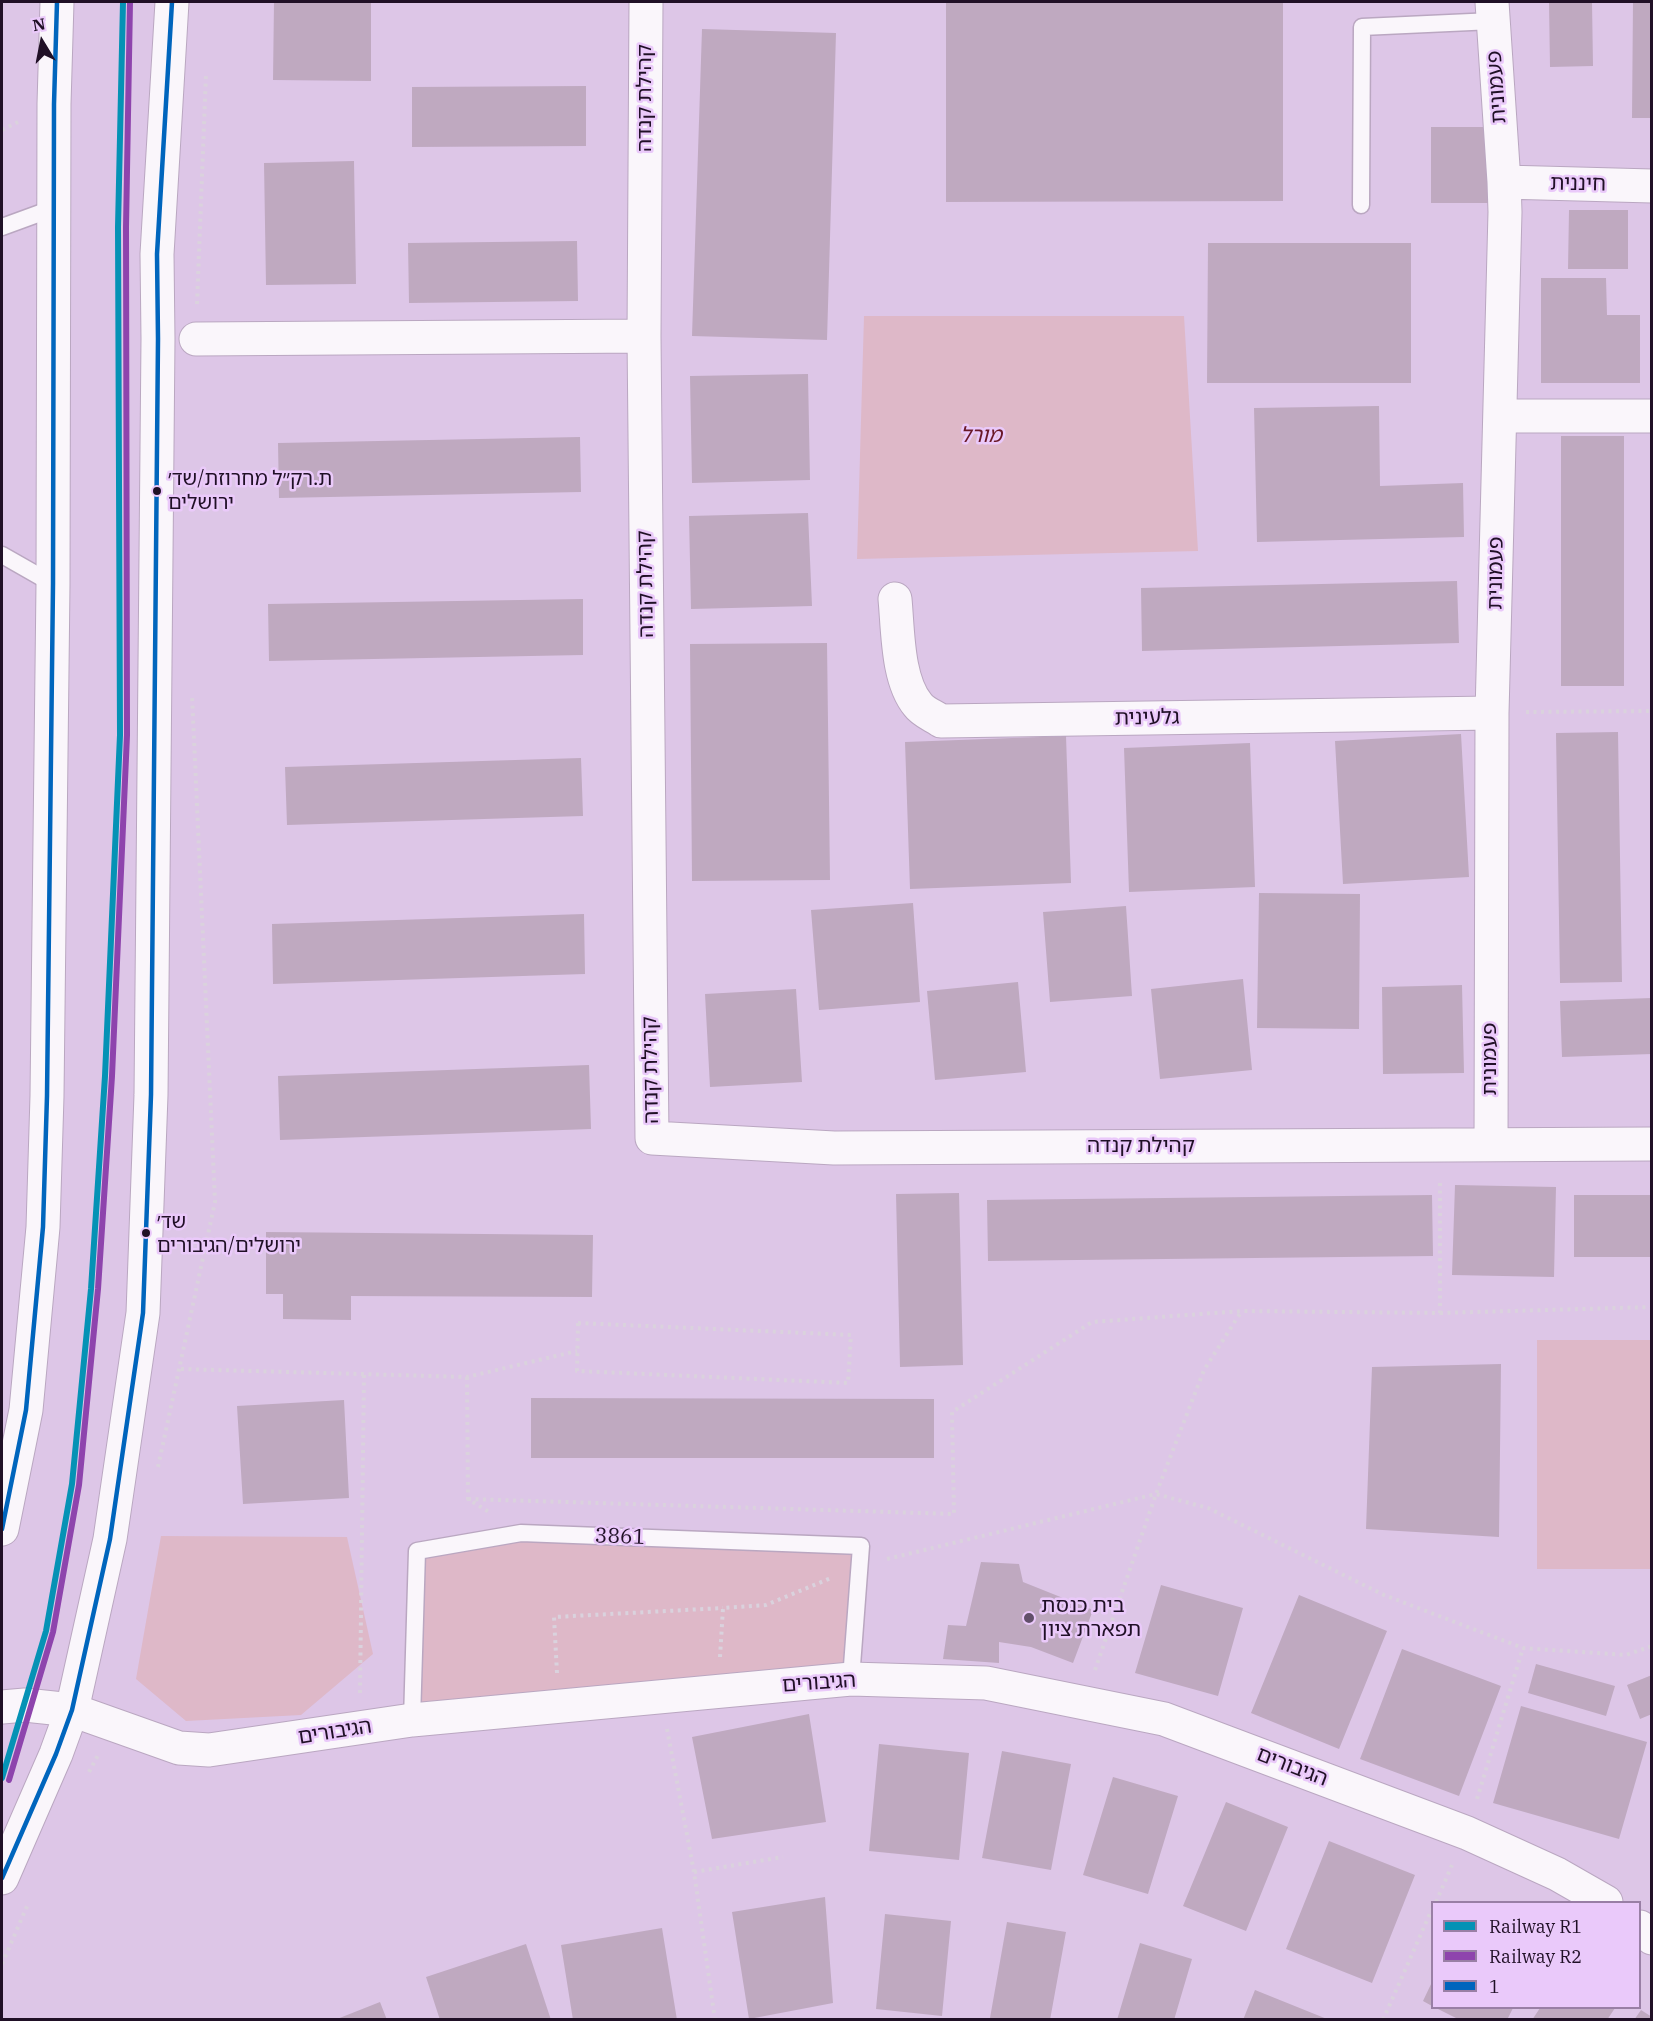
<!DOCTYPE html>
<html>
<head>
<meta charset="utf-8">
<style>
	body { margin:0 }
	#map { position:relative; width:1653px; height:2021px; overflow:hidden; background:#ddc6e7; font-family:"IBM Plex Serif",serif }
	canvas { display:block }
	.frame { position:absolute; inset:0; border:3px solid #201026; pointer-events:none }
	.legend { position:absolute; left:1431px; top:1901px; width:210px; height:108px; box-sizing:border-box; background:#eac9fa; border:2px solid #997fa5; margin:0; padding:8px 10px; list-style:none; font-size:18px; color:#201026 }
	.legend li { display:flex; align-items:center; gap:12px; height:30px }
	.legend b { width:30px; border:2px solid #997fa5 }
	.north { position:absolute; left:12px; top:12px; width:60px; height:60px; -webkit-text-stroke:4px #eac9fa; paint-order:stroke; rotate:350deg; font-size:16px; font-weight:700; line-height:24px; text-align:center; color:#201026 }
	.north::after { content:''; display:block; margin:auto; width:21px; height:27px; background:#201026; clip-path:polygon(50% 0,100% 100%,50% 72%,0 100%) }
</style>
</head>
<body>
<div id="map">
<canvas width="1653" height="2021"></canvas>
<div class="frame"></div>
<ul class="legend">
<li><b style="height:8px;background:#0592b5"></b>Railway R1</li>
<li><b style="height:8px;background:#8e44ad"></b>Railway R2</li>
<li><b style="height:8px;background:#0065bd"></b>1</li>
</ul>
<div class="north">N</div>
</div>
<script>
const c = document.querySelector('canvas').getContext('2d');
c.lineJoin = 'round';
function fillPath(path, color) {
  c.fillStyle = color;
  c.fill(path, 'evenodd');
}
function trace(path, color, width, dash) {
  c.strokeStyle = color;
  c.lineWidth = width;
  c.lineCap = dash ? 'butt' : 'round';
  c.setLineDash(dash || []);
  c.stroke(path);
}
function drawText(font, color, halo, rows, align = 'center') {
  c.font = font + ' "IBM Plex Serif","Noto Sans Hebrew",serif';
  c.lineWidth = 5;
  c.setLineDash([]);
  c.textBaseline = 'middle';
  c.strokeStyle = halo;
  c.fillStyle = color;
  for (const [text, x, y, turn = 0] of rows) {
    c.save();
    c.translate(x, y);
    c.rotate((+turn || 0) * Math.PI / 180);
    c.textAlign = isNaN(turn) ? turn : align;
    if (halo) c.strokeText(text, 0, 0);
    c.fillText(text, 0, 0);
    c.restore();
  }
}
fillPath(new Path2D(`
	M864,316H1184L1198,551L857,559Z
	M1537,1340H1651V1569H1537Z
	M521,1533L861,1546L851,1679L412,1720L417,1551Z
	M161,1536L347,1537L373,1654L301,1715L186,1721L136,1679Z`), '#deb8c8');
fillPath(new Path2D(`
	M274,2H371V81L273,80Z
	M946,2H1283V201L946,202Z
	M1549,2H1592L1593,66L1550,67Z
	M1633,2H1652V118H1632Z
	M702,29L836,33L827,340L692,336Z
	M586,86V146L412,147V87Z
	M1431,127H1499L1498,203H1431Z
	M354,161L356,284L266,285L264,163Z
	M1569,210H1628V269H1568Z
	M577,241L578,301L409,303L408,243Z
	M1208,243H1411V383H1207Z
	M1541,278H1606L1607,315H1640V383H1541Z
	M808,374L810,480L692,483L690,376Z
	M1379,406L1380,486L1463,483L1464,537L1257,542L1254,408Z
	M1561,436H1624V686H1561Z
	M580,437L581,492L279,498L278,443Z
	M808,513L812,606L691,609L689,516Z
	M1457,581L1459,643L1142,651L1141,588Z
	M583,599V655L269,661L268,604Z
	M827,643L830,880L692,881L690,644Z
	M1618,732L1622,982L1560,983L1556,733Z
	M1461,734L1469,877L1343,884L1335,741Z
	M1066,736L1071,883L910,889L905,742Z
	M1250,743L1255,887L1129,892L1124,748Z
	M581,758L583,816L287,825L285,767Z
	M1259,893L1360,894L1359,1029L1257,1028Z
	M913,903L920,1002L819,1010L811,910Z
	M1126,906L1132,996L1050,1002L1043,912Z
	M584,914L585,974L273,984L272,924Z
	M1243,979L1252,1070L1160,1079L1151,989Z
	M1018,982L1026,1072L935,1080L927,991Z
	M1462,985L1464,1073L1383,1074L1382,987Z
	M796,989L802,1082L710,1087L705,994Z
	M1652,998V1054L1562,1057L1560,1001Z
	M589,1065L591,1129L280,1140L278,1076Z
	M1455,1185L1556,1187L1554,1277L1452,1275Z
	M959,1193L963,1365L900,1367L896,1194Z
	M1432,1195L1433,1256L988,1261L987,1200Z
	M1574,1195H1652V1257H1574Z
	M266,1232L593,1235L592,1297L351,1296V1320L283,1319V1294H266Z
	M1501,1364L1499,1537L1366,1529L1372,1367Z
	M531,1398L934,1399V1458H531Z
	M344,1400L349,1498L243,1504L237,1406Z
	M981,1562L1019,1564L1023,1582L1093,1610L1073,1663L1031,1647L999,1642V1663L943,1659L948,1625L966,1626Z
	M1161,1585L1243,1608L1218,1696L1135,1673Z
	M1299,1595L1387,1631L1339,1749L1251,1713Z
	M1402,1649L1501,1686L1459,1796L1360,1759Z
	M1536,1664L1615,1686L1606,1716L1528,1693Z
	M1652,1675V1714L1640,1719L1627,1685Z
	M1521,1706L1647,1742L1619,1839L1493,1803Z
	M809,1714L826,1822L712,1839L692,1737Z
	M879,1744L969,1753L959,1860L869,1851Z
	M1002,1751L1071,1764L1051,1870L982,1858Z
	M1113,1777L1178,1796L1148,1894L1083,1875Z
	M1226,1802L1288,1827L1246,1931L1183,1906Z
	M1329,1841L1415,1875L1372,1983L1286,1949Z
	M825,1897L833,2003L749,2019L732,1912Z
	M885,1914L951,1921L942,2016L876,2009Z
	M1007,1922L1066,1932L1050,2020H1000L990,2018Z
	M662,1928L677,2020H573L561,1945Z
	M1140,1943L1192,1959L1174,2020H1117Z
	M526,1944L551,2020H440L426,1977Z
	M1432,1982V2006L1423,2001Z
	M1255,1990L1327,2019V2020H1243Z
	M380,2002L387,2020H337V2019Z
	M1436,2008H1513L1507,2020H1460Z
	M1540,2008H1615L1607,2020H1532Z
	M1641,2010L1652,2017V2020H1634Z`), '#bfa9c0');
const lane = new Path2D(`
	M1361,205L1362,27L1493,21
	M2,227L54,208
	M2,555L53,584
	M412,1720L417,1551L521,1533L861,1546L851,1679`);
const street = new Path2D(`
	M646,2L644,336L652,1138L834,1148L1652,1144
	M1504,182L1652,186
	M196,339L644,336
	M1500,416H1652
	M895,599C898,630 897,680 918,705C923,712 934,716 941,721L1492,713
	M1491,1145L1492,713L1505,212L1504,182L1492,2
	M2,1707L25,1705L72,1710L179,1748L209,1750L412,1720L851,1679L986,1683L1164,1719L1467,1833L1557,1874L1606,1902
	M1640,1927L1652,1938`);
const secondary = new Path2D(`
	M2,1529L26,1410L43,1227L47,1096L53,584L54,104L57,2
	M2,1878L56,1754L72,1710L110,1539L143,1313L151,1095L158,339L157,254L172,2`);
trace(lane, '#baa7c1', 19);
trace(street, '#baa7c1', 35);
trace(secondary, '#baa7c1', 35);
trace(new Path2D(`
	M2,130L20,121
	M197,304L206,74
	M1526,712L1652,711
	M1440,1313L1652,1307
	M578,1323L851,1335L848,1383L577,1371Z
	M181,1369L467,1377L577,1351
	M467,1377L468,1499L489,1512
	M158,1467L215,1202L192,695
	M468,1499L954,1514L952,1412L1092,1322L1242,1311L1440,1313V1179
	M887,1559L1156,1494L1208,1508L1384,1595L1523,1648L1626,1655L1652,1646
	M720,1657L723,1608L766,1605L831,1578
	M1095,1670L1156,1494L1204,1370L1241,1312
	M557,1673L554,1617L723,1608
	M360,1693L364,1374
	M667,1729L694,1872L715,2020
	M89,1772L98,1755
	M1477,1799L1523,1648
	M694,1872L783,1857
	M1436,1902L1452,1865
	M2,1964L28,1904
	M1383,2020L1432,1909`), '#dad2dd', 4, [3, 4.5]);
trace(lane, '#faf6fb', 16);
trace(street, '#faf6fb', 33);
trace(secondary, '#faf6fb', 33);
trace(new Path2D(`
	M2,1529L26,1410L43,1227L47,1096L53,584L54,104L57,2
	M2,1878L56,1754L72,1710L110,1539L143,1313L151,1095L158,339L157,254L172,2`), '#0065bd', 4.5);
trace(new Path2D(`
	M2,1778L46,1631L72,1484L91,1289L105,1076L120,735L118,227L123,2`), '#0592b5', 6);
trace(new Path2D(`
	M9,1780L53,1632L79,1485L98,1289L112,1076L127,735L126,227L130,2`), '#8e44ad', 6);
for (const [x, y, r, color] of [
	[157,491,5,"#201026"],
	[146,1233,5,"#201026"],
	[1029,1618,6,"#62506a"]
]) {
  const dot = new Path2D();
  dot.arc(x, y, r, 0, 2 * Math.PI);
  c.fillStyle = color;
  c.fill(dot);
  trace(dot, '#eac9fa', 2);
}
drawText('20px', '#201026', '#eac9fa', [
	["ת.רק״ל מחרוזת/שד׳",168,479],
	["ירושלים",168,503],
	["שד׳",157,1222],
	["ירושלים/הגיבורים",157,1246]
], 'left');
drawText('21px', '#201026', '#eac9fa', [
	["פעמונית",1497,87,-94],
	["קהילת קנדה",645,98,-90],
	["חיננית",1578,184,1],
	["פעמונית",1496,573,-89],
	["קהילת קנדה",646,584,-91],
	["גלעינית",1147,718,-1],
	["פעמונית",1490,1059,-90],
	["קהילת קנדה",651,1070,-91],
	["קהילת קנדה",1141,1146],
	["3861",620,1537,2],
	["הגיבורים",819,1683,-4],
	["הגיבורים",335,1732,-9],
	["הגיבורים",1292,1767,21]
]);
drawText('italic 21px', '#691827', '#eac9fa', [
	["מורל",981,436]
]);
drawText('21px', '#201026', '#eac9fa', [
	["בית כנסת",1041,1606],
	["תפארת ציון",1041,1630]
], 'left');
</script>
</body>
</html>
